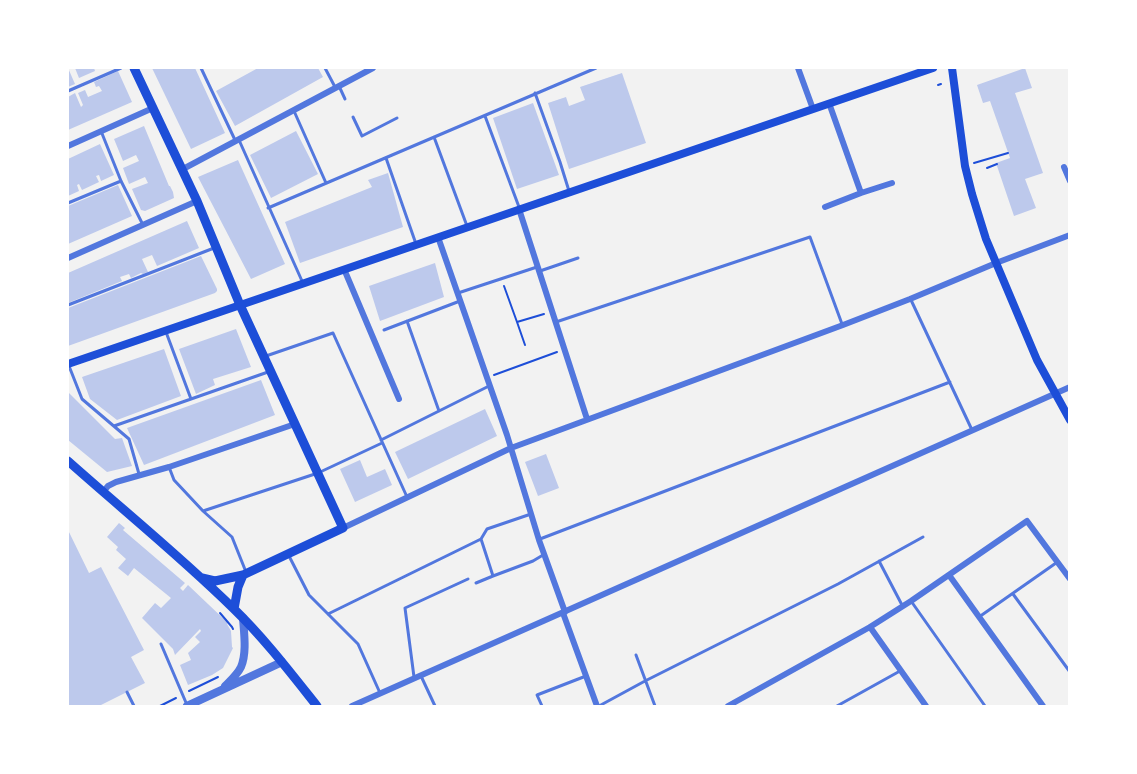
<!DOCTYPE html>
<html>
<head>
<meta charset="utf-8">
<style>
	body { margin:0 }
	#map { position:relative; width:1137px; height:774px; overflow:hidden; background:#f2f2f2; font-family:"IBM Plex Serif",serif }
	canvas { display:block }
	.frame { position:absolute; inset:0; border:69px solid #fff; pointer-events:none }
</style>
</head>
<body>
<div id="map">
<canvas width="1137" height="774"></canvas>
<div class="frame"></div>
</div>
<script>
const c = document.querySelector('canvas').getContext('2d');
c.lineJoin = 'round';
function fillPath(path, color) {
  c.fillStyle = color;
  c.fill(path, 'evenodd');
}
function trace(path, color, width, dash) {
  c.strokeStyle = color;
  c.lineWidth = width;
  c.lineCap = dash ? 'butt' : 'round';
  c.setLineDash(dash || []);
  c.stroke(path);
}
fillPath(new Path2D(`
	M68,68L75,84L68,87Z
	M75,68H94L95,71L79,78Z
	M152,68H195L225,133L191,149Z
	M258,68H318L323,77L235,126L216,91Z
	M1025,68L1032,88L1015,93L1043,173L1025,179L1036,208L1014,216L996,163L1010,158L990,101L983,103L977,85Z
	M118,71L132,102L68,130V97L75,93L81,107L83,105L78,93L85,90L88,97L102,91L99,86L96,87L94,82Z
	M622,73L646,143L569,169L548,103L566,97L569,106L585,100L580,87Z
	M533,103L559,175L517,189L493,118Z
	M144,126L169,186H170L173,192L174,198L145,211L141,210L132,189L148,183L145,177L129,184L123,168L139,161L136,155L123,161L114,139Z
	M296,131L318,174L271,198L250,155Z
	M100,144L114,175L101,181L99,175L96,176L99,182L82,190L79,184L77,185L79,191L68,196V159Z
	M238,160L285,264L251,279L198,177Z
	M388,173L403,227L300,263L285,222L372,187L368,180Z
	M118,185L132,216L68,244V206Z
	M187,221L199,248L157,266L152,255L142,259L148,272L143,274L141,273L131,278L129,274L120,277L122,281L68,303V273Z
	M201,256L217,289V291L215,293L68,346V308Z
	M435,263L444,297L380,321L369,286Z
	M236,329L251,367L213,379L215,385L196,394L179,349Z
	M164,349L181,396L117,420L90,399L82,377Z
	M261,380L275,415L144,465L127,428Z
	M68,392L115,439L122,438L132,466L107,472L68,440Z
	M485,409L497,436L408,479L395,452Z
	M546,454L559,488L538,496L525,462Z
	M360,460L367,477L385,469L392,485L355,502L340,469Z
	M119,523L125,528L123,530L185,583L180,588L183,591L188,585L228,623L227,624L231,631L232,647L233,648L223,668L212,675L188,685L180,665L191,660L188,653L200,642L195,637L201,631L200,629L175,655L173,649L142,618L155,603L161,608L171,598L134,568L128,576L118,568L126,559L116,550L118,547L107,537Z
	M68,530L89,573L101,567L144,650L131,657L145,683L99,706H68Z`), '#bdc9ec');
trace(new Path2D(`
	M938,85L941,84
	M974,163L1008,153
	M987,168L997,164
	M504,286L517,322L544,314
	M517,322L525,345
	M494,375L557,352
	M220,613L232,627L233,629
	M189,691L218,677
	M160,706L176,698`), '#1d4ed8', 2);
trace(new Path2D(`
	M201,68L235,140
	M325,68L335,87
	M339,86L345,99
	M68,91L121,68
	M535,93L560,162L569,191
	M294,111L326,183
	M485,116L519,207
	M353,117L362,136L397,118
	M101,131L121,181L143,225
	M434,137L467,226
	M239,140L302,281
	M386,158L416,244
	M68,203L121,181
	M268,208L596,68
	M540,271L578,258
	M458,293L537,267
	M911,300L972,430
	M68,305L214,248
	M407,321L439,411
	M556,322L810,237L842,324
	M384,330L460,301
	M166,332L191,399
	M266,356L333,333L407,497
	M69,366L82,399L129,439L139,474
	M114,426L268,372
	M381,440L489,386
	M169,467L174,480L203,511L232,537L246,572
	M203,511L318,473L382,443
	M531,514L487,529L481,539L493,576L533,561L543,555
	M540,539L950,382
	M289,556L309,595L358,644L380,693
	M879,561L902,605
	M476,583L493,576
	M1013,594L1070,672
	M911,601L985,706
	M328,614L481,539
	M979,617L1056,563
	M161,644L187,705
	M636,655L655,706
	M421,676L435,706
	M414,677L405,608L468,579
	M127,692L134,706
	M542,706L537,695L586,676
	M599,706L645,681L838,584L923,537
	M837,706L900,671`), '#5277de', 3);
trace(new Path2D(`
	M798,68L813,109
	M829,103L861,193L892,183
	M68,146L153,108
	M1064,167L1070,181
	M183,169L373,68
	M825,207L861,193
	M519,209L587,419
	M438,237L507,435L539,540L565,612
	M68,258L197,201
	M344,269L399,399
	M103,492L108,486L116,482L169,467L295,424
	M343,528L511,448L843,325L910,299L996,263L1070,235
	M949,575L1043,706
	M563,613L597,706
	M870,627L926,706
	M352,706L1070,387
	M728,706L870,627L911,601L1027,521L1070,579`), '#5277de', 6);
trace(new Path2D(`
	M225,686C230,681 237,675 241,667C247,653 244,633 243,618
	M187,706L282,662`), '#5277de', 8);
trace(new Path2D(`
	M952,68L965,166L972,194L986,239L1037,360L1070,420
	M68,364L933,68`), '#1d4ed8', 8);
trace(new Path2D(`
	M134,68L197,201L240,305L343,528L243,575L215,581L202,578
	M68,461C123,510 180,556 233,608C264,638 290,672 317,706
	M234,609L238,587L243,575`), '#1d4ed8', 9);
</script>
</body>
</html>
